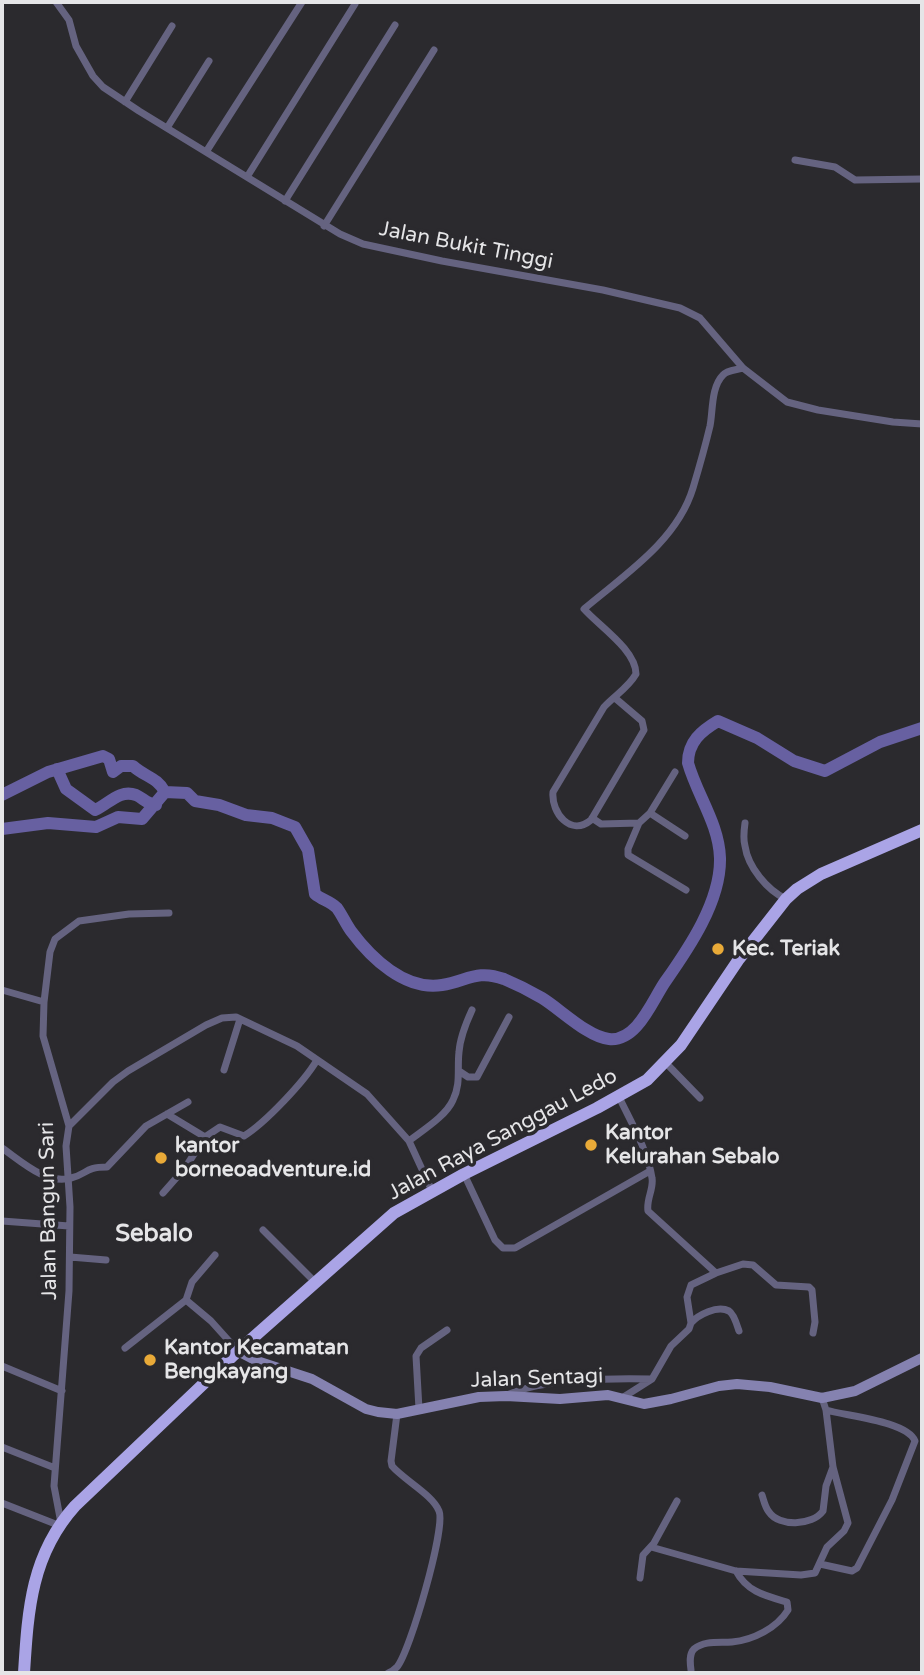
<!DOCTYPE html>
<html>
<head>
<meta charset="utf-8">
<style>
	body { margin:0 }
	#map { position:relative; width:924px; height:1675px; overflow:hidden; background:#2b2a2e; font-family:"Varela Round",sans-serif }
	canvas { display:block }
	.frame { position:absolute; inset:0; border:4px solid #e5e5e7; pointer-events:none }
</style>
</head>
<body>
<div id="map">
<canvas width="924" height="1675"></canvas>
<div class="frame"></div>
</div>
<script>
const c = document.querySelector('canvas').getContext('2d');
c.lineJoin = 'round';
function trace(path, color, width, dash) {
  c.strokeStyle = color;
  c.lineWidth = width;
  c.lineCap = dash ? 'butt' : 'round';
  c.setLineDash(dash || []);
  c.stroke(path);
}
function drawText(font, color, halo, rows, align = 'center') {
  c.font = font + ' "Varela Round",sans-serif';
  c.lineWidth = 7;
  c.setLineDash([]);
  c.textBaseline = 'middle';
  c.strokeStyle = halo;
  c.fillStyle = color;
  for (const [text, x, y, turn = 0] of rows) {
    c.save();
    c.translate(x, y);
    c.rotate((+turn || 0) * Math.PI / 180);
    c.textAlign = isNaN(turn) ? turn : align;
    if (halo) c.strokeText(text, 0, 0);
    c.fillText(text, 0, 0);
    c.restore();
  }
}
trace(new Path2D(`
	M57,769L66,789L95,810C109,804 119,789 136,795C143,798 147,804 156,805
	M2,795L48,772L103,756L109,759L113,772L121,766H133C145,777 157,777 165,792
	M2,829L48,823L96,827L118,817L142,819L165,792L187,793L195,801L219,805L246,815L272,818L295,827L308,850L315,894C322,900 330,901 337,908C342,915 346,924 351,931C371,958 405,991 442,985C467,981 477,969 504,979C516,984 530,991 542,998C560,1009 588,1037 609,1039C637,1042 652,1001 665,982C689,948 721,901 720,858C719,824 697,795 688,763C688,742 701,731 718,721L757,738L794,761L825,771L880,742L922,728`), '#6760a1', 12);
trace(new Path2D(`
	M56,2L69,20L76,46L93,76L103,87L139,111L340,234L363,244L442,261L603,290L680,308L700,318L743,368L787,402L818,410L893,422L922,424
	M125,102L172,26
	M167,128L209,61
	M206,152L302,2
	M795,160L835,167L855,180L922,179
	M247,177L355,4
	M285,201L395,25
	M324,226L434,50
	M615,698L642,721L644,730L591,820C571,837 551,813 553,792L604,707C615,695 628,688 636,674C636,650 599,626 584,609C624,575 677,541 693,488C699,468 705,447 710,426C713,411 711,387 723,375C727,370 737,370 743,368
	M650,813L685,836
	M592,818L601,824L639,823L650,813L675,772
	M639,823L628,849V855L686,890
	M745,823C744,830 743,839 745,846C748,867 767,890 786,899
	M2,990L44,1002
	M665,1062L700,1098
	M224,1070L240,1019
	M459,1071L468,1077H477L509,1017
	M619,1097C631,1122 648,1151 652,1178C654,1189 646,1199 648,1211L716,1273L691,1285L687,1297L691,1323L689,1329L671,1346L652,1379L622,1398
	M167,1114L205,1137L220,1127L244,1136C265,1123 304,1082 317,1060
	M69,1126L113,1082L128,1071L206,1025L222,1018L236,1017L297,1046L367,1094L409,1141L432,1191
	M409,1141C423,1130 446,1116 453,1100C461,1084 457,1069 459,1052C460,1037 466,1023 472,1010
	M2,1148C21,1161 46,1185 71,1178C88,1174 84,1167 107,1167L146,1126L188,1102
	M464,1174L495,1240L503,1248H515L650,1171
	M163,1193L185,1168L205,1137
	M2,1221L69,1226
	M263,1230L315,1282
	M70,1257L106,1260
	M716,1273L743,1264L753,1265L776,1285L809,1287L812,1290L815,1322L813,1333
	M186,1300L192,1282L215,1255
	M691,1323C698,1315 717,1305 729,1311C734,1314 737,1325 739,1331
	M125,1348L186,1300L211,1321L238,1351
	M2,1366L62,1391
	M507,1395C542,1379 612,1378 651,1379
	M419,1409L416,1356L421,1348L447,1330
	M2,1447L55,1468
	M762,1495C764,1501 765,1507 769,1512C779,1527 812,1526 823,1511L826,1486L833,1467
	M2,1503L58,1525
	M61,1523L54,1486L69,1291L70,1207L66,1146L69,1126L43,1036L44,1002L50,952L55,939L79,921L129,914L169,913
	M651,1547L736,1571L801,1575L815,1573L827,1547L844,1531L848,1523L833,1467L826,1410L822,1398
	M820,1564L852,1571L857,1568L892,1500L915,1441C907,1421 846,1416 826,1410
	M640,1578L643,1555L654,1543L677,1501
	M691,1670C690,1663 689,1654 694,1649C705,1640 719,1643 732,1642C753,1640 777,1628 788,1610L787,1602C766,1596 747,1592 736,1571
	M388,1673C391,1672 395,1669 397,1667C410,1652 446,1527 439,1511C433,1495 404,1480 392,1466L391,1461L397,1414`), '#656380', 7);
trace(new Path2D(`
	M238,1351L257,1361L312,1379L366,1409L378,1412L397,1414L479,1397L506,1396L560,1399L608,1395L644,1404L671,1399L719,1386L737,1384L770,1387L822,1398L855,1391L922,1358`), '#8582b0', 10);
trace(new Path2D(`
	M24,1673C28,1610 31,1555 75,1506L238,1351L394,1213L464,1174L597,1108L647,1080L681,1045L739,959L786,899L797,889L821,874L922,830`), '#aaa4e6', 12);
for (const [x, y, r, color] of [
	[718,949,7,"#e9aa38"],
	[591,1145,7,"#e9aa38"],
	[161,1158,7,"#e9aa38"],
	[150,1360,7,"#e9aa38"]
]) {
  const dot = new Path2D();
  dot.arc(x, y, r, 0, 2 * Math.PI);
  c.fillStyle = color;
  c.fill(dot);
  trace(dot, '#2b2a2e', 2.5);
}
drawText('21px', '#e5e5e7', '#2b2a2e', [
	["Jalan Bukit Tinggi",466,246,11],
	["Jalan Raya Sanggau Ledo",503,1135,-28],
	["Jalan Bangun Sari",49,1211,-91],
	["Jalan Sentagi",537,1379,-2]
]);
drawText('bold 21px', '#e5e5e7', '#2b2a2e', [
	["Kec. Teriak",732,949],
	["Kantor",605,1133],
	["Kelurahan Sebalo",605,1157],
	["kantor",175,1146],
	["borneoadventure.id",175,1170],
	["Kantor Kecamatan",164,1348],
	["Bengkayang",164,1372]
], 'left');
drawText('bold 24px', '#e5e5e7', '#2b2a2e', [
	["Sebalo",154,1235]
]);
</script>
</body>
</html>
